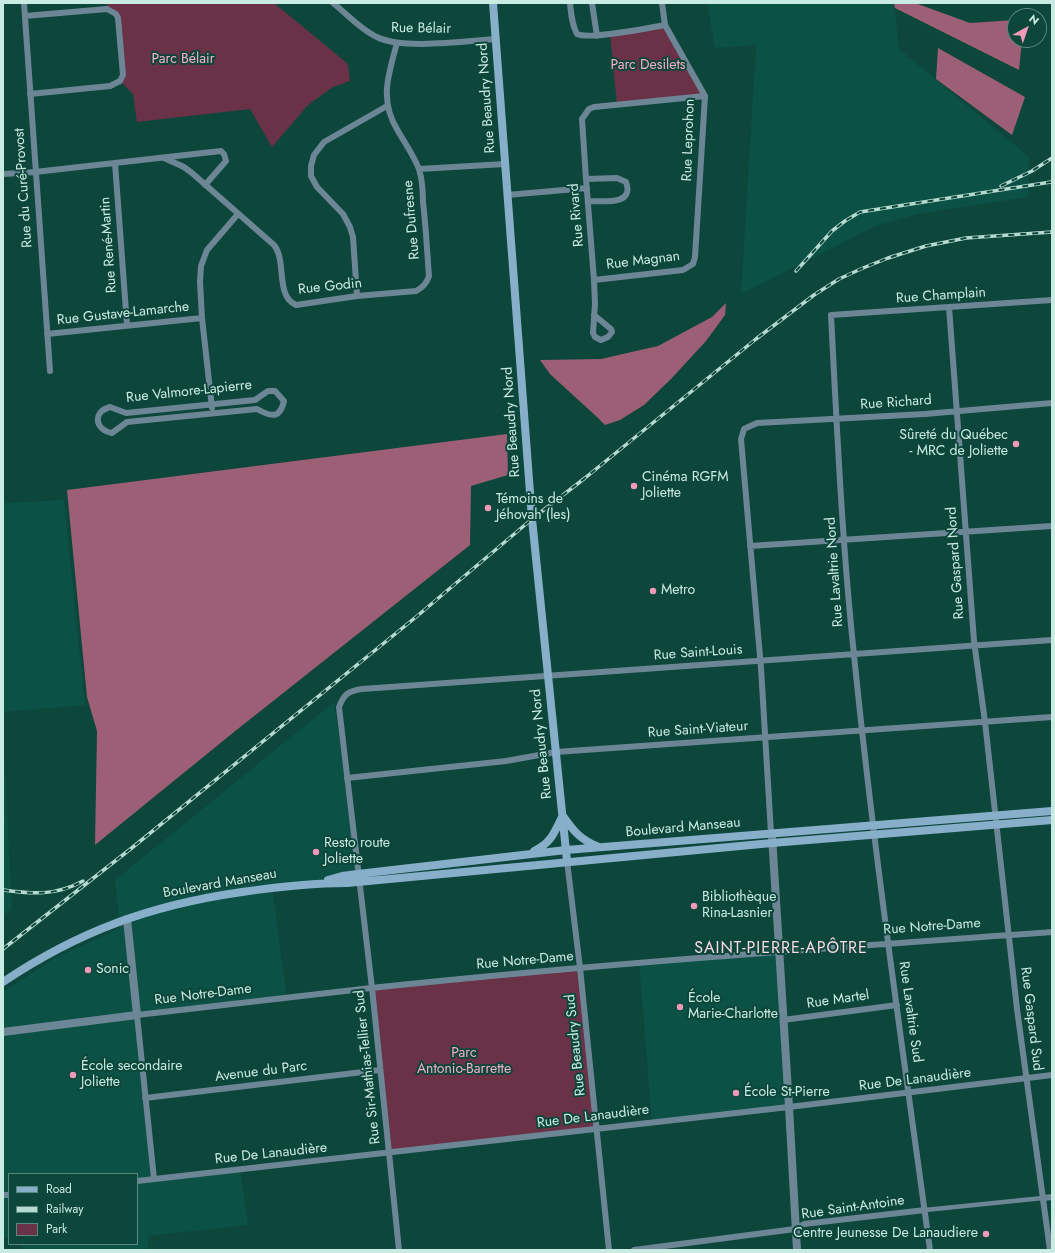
<!DOCTYPE html>
<html>
<head>
<meta charset="utf-8">
<style>
	body { margin:0 }
	#map { position:relative; width:1055px; height:1253px; overflow:hidden; background:#0d463b; font-family:Jost,sans-serif }
	canvas { display:block }
	.frame { position:absolute; inset:0; border:4px solid #caebe2; pointer-events:none }
	.legend { position:absolute; left:8px; top:1173px; width:130px; height:72px; box-sizing:border-box; background:#0d463b; border:1px solid #59887e; margin:0; padding:5px 7px; list-style:none; font-size:12px; color:#caebe2 }
	.legend li { display:flex; align-items:center; gap:8px; height:20px }
	.legend b { width:20px; border:1px solid #59887e }
	.north { position:absolute; left:1007px; top:8px; width:40px; height:40px; box-sizing:border-box; background:#0d463b; border:1px solid #59887e; border-radius:50%; rotate:40deg; font-size:11px; font-weight:700; line-height:16px; text-align:center; color:#caebe2 }
	.north::after { content:''; display:block; margin:auto; width:14px; height:18px; background:#ef9ab8; clip-path:polygon(50% 0,100% 100%,50% 72%,0 100%) }
</style>
</head>
<body>
<div id="map">
<canvas width="1055" height="1253"></canvas>
<div class="frame"></div>
<ul class="legend">
<li><b style="height:5px;background:#87afc9"></b>Road</li>
<li><b style="height:5px;background:#b6d9d0"></b>Railway</li>
<li><b style="height:11px;background:#6a3247"></b>Park</li>
</ul>
<div class="north">N</div>
</div>
<script>
const c = document.querySelector('canvas').getContext('2d');
c.lineJoin = 'round';
function fillPath(path, color) {
  c.fillStyle = color;
  c.fill(path, 'evenodd');
}
function trace(path, color, width, dash) {
  c.strokeStyle = color;
  c.lineWidth = width;
  c.lineCap = dash ? 'butt' : 'round';
  c.setLineDash(dash || []);
  c.stroke(path);
}
function drawText(font, color, halo, rows, align = 'center') {
  c.font = font + ' Jost,sans-serif';
  c.lineWidth = 4;
  c.setLineDash([]);
  c.textBaseline = 'middle';
  c.strokeStyle = halo;
  c.fillStyle = color;
  for (const [text, x, y, turn = 0] of rows) {
    c.save();
    c.translate(x, y);
    c.rotate((+turn || 0) * Math.PI / 180);
    c.textAlign = isNaN(turn) ? turn : align;
    if (halo) c.strokeText(text, 0, 0);
    c.fillText(text, 0, 0);
    c.restore();
  }
}
fillPath(new Path2D(`
	M707,3H894L899,49L1029,157L1028,197L918,214L875,226L741,294L756,45L715,48Z
	M64,500L85,705L3,712V503Z
	M334,702L358,874L318,883L272,887L287,998L135,1018L151,1178L240,1168L248,1225L148,1236V1250H22L21,1244H137V1174H9V1238H3V992L55,958L120,928L115,880Z
	M3,728L12,909L3,916Z
	M778,951L789,1107L652,1124L639,963Z`), '#0c5145');
fillPath(new Path2D(`
	M107,3H274L348,64L350,81L333,87L308,105L272,147L250,109L137,122L133,94L120,81L123,75L118,18L107,9Z
	M665,25L705,96L617,105L610,34Z
	M580,968L596,1128L388,1153L372,988Z`), '#6a3247');
fillPath(new Path2D(`
	M894,3H915L970,23L1015,20V40H1022L1019,70L895,8Z
	M938,48L1025,97L1012,135L936,79Z
	M726,303L725,315L706,341L671,379L644,405L620,420L605,425L597,417L550,374L540,360L601,359L658,346L712,317Z
	M507,434L508,475L471,486L470,545L234,732L95,845L97,731L87,697L67,490Z`), '#9d5f75');
trace(new Path2D(`
	M925,1210L1043,1198`), '#6d8696', 4.5);
trace(new Path2D(`
	M24,3L50,371
	M333,3C347,14 361,30 377,37C402,50 466,41 496,39
	M570,3C571,14 572,25 577,34C590,40 648,28 665,25
	M592,3L597,36
	M25,16L107,9L116,14L118,18L123,75L120,81L110,86L30,94
	M164,158L184,167L192,173L274,245C287,261 275,296 296,305L357,296L416,291C422,288 427,283 429,276C427,251 426,227 423,202C423,192 422,179 419,169C414,156 405,143 398,131C379,100 388,76 397,43
	M115,163L127,325
	M419,169L505,164
	M3,174L35,172L221,151L224,154L226,161L205,185
	M586,179L617,178L626,182C635,206 602,201 588,201
	M507,195L587,188
	M594,280L683,270L693,264L695,257L705,96L665,25L662,3
	M357,296L353,237L350,227L343,214L317,187L311,176V166L314,155L324,142L387,106
	M949,307L974,641L985,722L1017,1009L1050,1250
	M594,315L611,329L612,332L608,337L601,340L595,337L593,333L595,304L594,280L586,179L582,119L589,109L594,107L705,96
	M47,334L202,318
	M268,391H275L284,401C280,419 271,417 257,409L127,422L112,433C95,430 92,412 110,407L126,413L255,400Z
	M212,408L202,318L200,282L201,266L207,250L238,214
	M750,546L1052,526
	M347,778L506,761L556,752L1052,717
	M771,833L761,668L741,439L744,429L757,423L925,414L1052,403
	M567,861L580,968L609,1250
	M783,1020L897,1005
	M145,1098L380,1070
	M154,1179L137,1015C215,1006 293,997 371,988C597,964 825,948 1052,932
	M137,1181L789,1107L1052,1075
	M3,1195H9
	M1043,1198L1052,1197
	M399,1250L372,988L339,707C344,694 348,691 362,689L1052,640
	M634,1250L795,1229L804,1224L925,1210
	M930,1250C903,1052 874,854 854,655C842,542 837,429 831,315L1052,300`), '#6d8696', 6);
trace(new Path2D(`
	M772,836L789,1107L797,1250
	M3,1032L137,1015L127,919`), '#6d8696', 8);
trace(new Path2D(`
	M493,3L532,519L567,861
	M563,816C574,832 581,840 599,847
	M534,851C551,843 554,833 562,817
	M328,880L342,876L358,874L566,850L1052,811
	M3,982C79,931 151,905 242,892C277,887 311,883 347,883L772,843L1052,820`), '#87afc9', 8);
const rail = new Path2D(`
	M1001,186L1032,171L1052,158
	M796,271L832,231L845,221L860,212L1051,182
	M3,890C32,894 56,896 83,881
	M3,949L133,847L416,617L532,519L585,478L756,339L814,295L839,279L863,268L888,258L926,246L966,238L1052,232`);
trace(rail, '#b6d9d0', 3.5);
trace(rail, '#0d463b', 2, [6]);
for (const [x, y, r, color] of [
	[1016,444,4,"#ef9ab8"],
	[634,486,4,"#ef9ab8"],
	[488,508,4,"#ef9ab8"],
	[653,591,4,"#ef9ab8"],
	[316,852,4,"#ef9ab8"],
	[694,906,4,"#ef9ab8"],
	[88,970,4,"#ef9ab8"],
	[680,1007,4,"#ef9ab8"],
	[73,1075,4,"#ef9ab8"],
	[736,1093,4,"#ef9ab8"],
	[986,1234,4,"#ef9ab8"]
]) {
  const dot = new Path2D();
  dot.arc(x, y, r, 0, 2 * Math.PI);
  c.fillStyle = color;
  c.fill(dot);
  trace(dot, '#0d463b', 1.5);
}
drawText('14px', '#caebe2', '#0d463b', [
	["Rue Bélair",421,29,1],
	["Rue Beaudry Nord",487,98,-94],
	["Rue Leprohon",689,140,-88],
	["Rue du Curé-Provost",24,188,-94],
	["Rue Rivard",577,215,-95],
	["Rue Dufresne",412,220,-95],
	["Rue René-Martin",109,245,-94],
	["Rue Magnan",643,261,-7],
	["Rue Godin",330,287,-6],
	["Rue Champlain",941,296,-4],
	["Rue Gustave-Lamarche",123,314,-6],
	["Rue Valmore-Lapierre",189,392,-6],
	["Rue Richard",896,403,-4],
	["Rue Beaudry Nord",512,422,-94],
	["Rue Gaspard Nord",956,563,-94],
	["Rue Lavaltrie Nord",835,572,-94],
	["Rue Saint-Louis",698,653,-4],
	["Rue Saint-Viateur",698,730,-4],
	["Rue Beaudry Nord",542,744,-96],
	["Boulevard Manseau",683,828,-5],
	["Boulevard Manseau",220,884,-10],
	["Rue Notre-Dame",932,927,-4],
	["Rue Notre-Dame",525,961,-5],
	["Rue Notre-Dame",203,995,-7],
	["Rue Martel",838,1000,-8],
	["Rue Lavaltrie Sud",910,1012,82],
	["Rue Gaspard Sud",1031,1019,83],
	["Rue Beaudry Sud",576,1045,-96],
	["Rue Sir-Mathias-Tellier Sud",368,1067,-96],
	["Avenue du Parc",261,1072,-7],
	["Rue De Lanaudière",915,1080,-7],
	["Rue De Lanaudière",593,1117,-7],
	["Rue De Lanaudière",271,1154,-6],
	["Rue Saint-Antoine",853,1208,-8]
]);
drawText('14px', '#f9afc8', '#0d463b', [
	["Parc Bélair",183,60],
	["Parc Desilets",648,66],
	["Parc",464,1054],
	["Antonio-Barrette",464,1070]
]);
drawText('14px', '#caebe2', '#0d463b', [
	["Sûreté du Québec",1008,436,"right"],
	["- MRC de Joliette",1008,452,"right"],
	["Cinéma RGFM",642,478],
	["Joliette",642,494],
	["Témoins de",496,500],
	["Jéhovah (les)",496,516],
	["Metro",661,591],
	["Resto route",324,844],
	["Joliette",324,860],
	["Bibliothèque",702,898],
	["Rina-Lasnier",702,914],
	["Sonic",96,970],
	["École",688,999],
	["Marie-Charlotte",688,1015],
	["École secondaire",81,1067],
	["Joliette",81,1083],
	["École St-Pierre",744,1093],
	["Centre Jeunesse De Lanaudiere",978,1234,"right"]
], 'left');
c.letterSpacing = '1px';
drawText('16px', '#fbd9e4', '#0d463b', [
	["SAINT-PIERRE-APÔTRE",781,949]
]);
c.letterSpacing = '0px';
</script>
</body>
</html>
